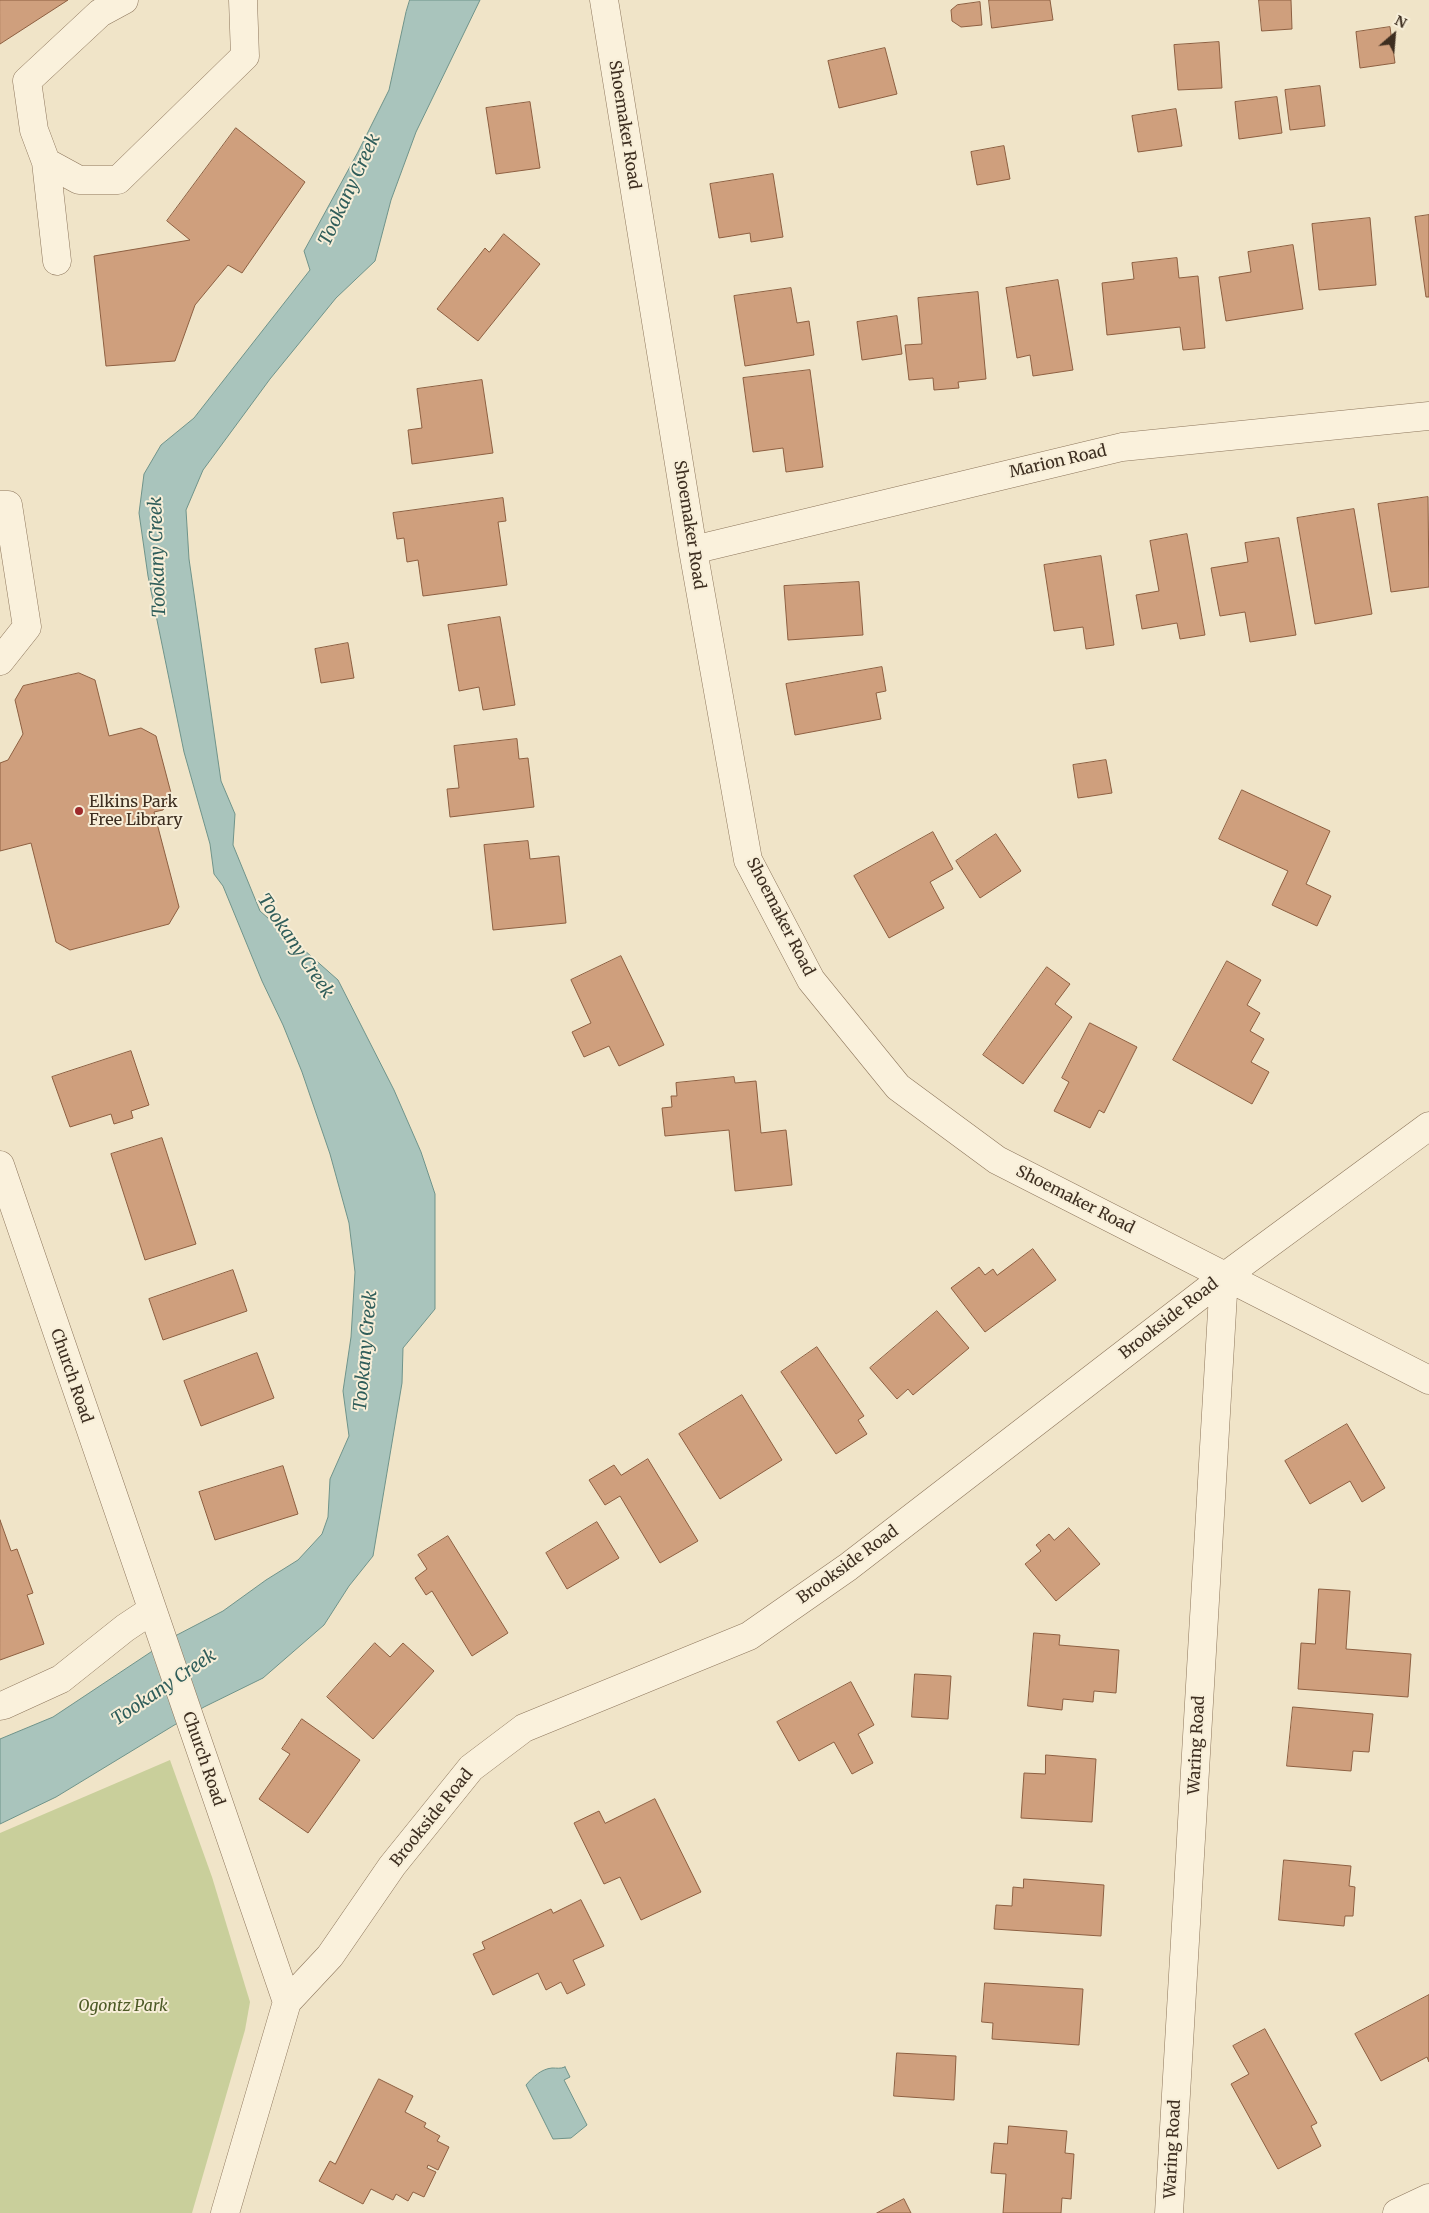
<!DOCTYPE html>
<html>
<head>
<meta charset="utf-8">
<style>
	body { margin:0 }
	#map { position:relative; width:1429px; height:2213px; overflow:hidden; background:#f0e4c8; font-family:Merriweather,serif }
	canvas { display:block }
	.north { position:absolute; left:1369px; top:10px; width:50px; height:50px; -webkit-text-stroke:4px #f7eed8; paint-order:stroke; rotate:27deg; font-size:14px; font-weight:700; line-height:20px; text-align:center; color:#3d2e20 }
	.north::after { content:''; display:block; margin:auto; width:18px; height:22px; background:#3d2e20; clip-path:polygon(50% 0,100% 100%,50% 72%,0 100%) }
</style>
</head>
<body>
<div id="map">
<canvas width="1429" height="2213"></canvas>
<div class="north">N</div>
</div>
<script>
const c = document.querySelector('canvas').getContext('2d');
c.lineJoin = 'round';
function fillPath(path, color) {
  c.fillStyle = color;
  c.fill(path, 'evenodd');
}
function trace(path, color, width, dash) {
  c.strokeStyle = color;
  c.lineWidth = width;
  c.lineCap = dash ? 'butt' : 'round';
  c.setLineDash(dash || []);
  c.stroke(path);
}
function drawText(font, color, halo, rows, align = 'center') {
  c.font = font + ' Merriweather,serif';
  c.lineWidth = 4;
  c.setLineDash([]);
  c.textBaseline = 'middle';
  c.strokeStyle = halo;
  c.fillStyle = color;
  for (const [text, x, y, turn = 0] of rows) {
    c.save();
    c.translate(x, y);
    c.rotate((+turn || 0) * Math.PI / 180);
    c.textAlign = isNaN(turn) ? turn : align;
    if (halo) c.strokeText(text, 0, 0);
    c.fillText(text, 0, 0);
    c.restore();
  }
}
fillPath(new Path2D(`
	M170,1760L212,1877L250,2002L245,2030L192,2213H0V1833Z`), '#c9cf9b');
const water = new Path2D(`
	M410,0H480L416,132L391,200L375,261L336,298L270,379L203,470L186,510L189,559L221,781L235,814L233,845L260,911L338,980L394,1090L421,1152L435,1194V1309L403,1348L402,1383L373,1556L349,1586L324,1625L263,1678L204,1707L56,1797L0,1824V1739L53,1717L175,1636L223,1611L266,1580L298,1560L322,1534L328,1517L330,1479L349,1436L343,1391L351,1337L355,1272L349,1223L330,1154L302,1072L283,1025L262,981L223,886L214,874L210,844L184,752L148,576L139,513L144,474L161,445L194,418L310,270L304,251L358,152L389,90L406,12Z
	M565,2067L570,2077L564,2080L587,2125L571,2138L553,2139L526,2085C533,2077 541,2069 552,2068C557,2068 560,2069 565,2067Z`);
fillPath(water, '#a9c4bc');
trace(water, '#6f938a', 1);
const building = new Path2D(`
	M0,0H68L0,44Z
	M989,0H1050L1053,20L992,28Z
	M1259,0H1291L1292,29L1262,31Z
	M980,2L982,25L961,27L952,21L951,10L957,5Z
	M1390,27L1395,63L1360,68L1356,32Z
	M1219,42L1222,88L1178,90L1174,45Z
	M885,48L897,94L839,108L828,61Z
	M1320,86L1325,126L1290,130L1285,90Z
	M1277,97L1282,133L1239,139L1235,102Z
	M530,102L540,168L496,174L486,108Z
	M1176,109L1182,146L1138,152L1132,116Z
	M236,128L305,182L242,273L228,265L195,305L175,361L106,366L94,256L190,240L167,221Z
	M1004,146L1010,179L977,185L971,152Z
	M773,174L783,237L751,242L750,233L719,238L710,184Z
	M1429,215V297H1426L1415,217Z
	M1370,218L1376,285L1319,290L1312,224Z
	M504,234L540,264L478,341L437,309L485,248L489,252Z
	M1293,245L1303,309L1226,321L1219,277L1251,272L1248,252Z
	M1177,258L1179,278L1198,276L1205,348L1183,350L1180,327L1107,335L1102,283L1134,279L1132,263Z
	M1058,280L1073,370L1033,376L1030,355L1017,358L1006,288Z
	M791,288L797,323L809,321L814,355L745,366L734,296Z
	M978,292L986,379L958,382L959,388L934,390L933,378L909,380L905,345L922,344L918,298Z
	M897,316L902,354L862,360L857,322Z
	M810,370L823,467L786,472L783,448L753,452L743,378Z
	M482,380L493,453L412,464L408,430L422,428L417,389Z
	M1428,497L1429,587L1391,592L1378,504Z
	M503,498L506,521L498,522L507,585L423,596L418,560L407,562L404,538L397,539L393,513Z
	M1354,509L1372,614L1315,624L1297,518Z
	M1187,534L1205,635L1180,639L1177,623L1142,629L1136,595L1159,591L1150,541Z
	M1279,538L1296,635L1250,642L1245,612L1220,616L1211,568L1248,562L1245,543Z
	M1101,556L1114,645L1086,649L1083,627L1054,631L1044,565Z
	M859,582L863,635L788,640L784,586Z
	M500,617L515,705L483,710L479,687L459,691L448,625Z
	M348,643L354,678L321,683L315,649Z
	M882,667L886,691L876,693L881,719L795,735L786,684Z
	M79,673L95,680L109,736L141,728L156,736L171,793L163,810L154,812L179,907L169,924L70,950L56,942L31,843L0,851V763L8,760L23,734L15,700L23,686Z
	M517,739L519,759L528,758L534,807L450,817L447,789L459,788L454,746Z
	M1106,760L1112,793L1078,798L1073,765Z
	M1242,790L1330,831L1306,884L1331,896L1317,926L1272,905L1288,871L1219,839Z
	M933,832L953,869L930,882L944,908L889,938L854,876Z
	M996,834L1021,871L980,898L956,861Z
	M528,841L530,859L559,856L566,923L493,930L484,845Z
	M621,956L664,1045L619,1066L609,1046L584,1057L572,1032L591,1023L571,980Z
	M1227,961L1261,980L1247,1005L1260,1013L1250,1031L1264,1039L1251,1062L1269,1072L1252,1104L1173,1060Z
	M1047,967L1070,984L1055,1004L1072,1017L1023,1084L983,1055Z
	M1090,1023L1137,1047L1104,1113L1099,1110L1090,1128L1054,1111L1069,1082L1062,1078Z
	M131,1051L149,1105L131,1111L133,1118L114,1124L111,1114L70,1127L52,1077Z
	M734,1077L735,1083L756,1081L761,1133L786,1130L792,1185L735,1191L729,1130L665,1136L662,1108L672,1107L671,1096H677L676,1083Z
	M162,1138L196,1244L145,1260L111,1154Z
	M1033,1249L1056,1280L985,1332L951,1288L979,1267L985,1275L993,1269L997,1275Z
	M233,1270L247,1311L163,1340L149,1299Z
	M937,1311L969,1348L913,1395L908,1389L897,1399L870,1368Z
	M817,1347L864,1416L858,1420L867,1434L836,1454L781,1372Z
	M257,1353L274,1398L201,1426L184,1381Z
	M742,1395L782,1460L720,1499L679,1434Z
	M1347,1424L1385,1488L1362,1502L1350,1481L1310,1504L1285,1461Z
	M648,1459L698,1541L660,1563L620,1496L605,1505L589,1480L614,1465L621,1475Z
	M283,1466L298,1514L215,1540L199,1492Z
	M0,1520L11,1551L17,1549L33,1593L27,1595L44,1644L0,1660Z
	M597,1522L619,1558L567,1589L546,1553Z
	M1069,1528L1100,1564L1056,1601L1025,1564L1041,1551L1036,1545L1049,1534L1054,1540Z
	M448,1536L508,1633L472,1656L432,1591L426,1595L415,1578L427,1569L418,1555Z
	M1319,1589L1350,1591L1346,1649L1411,1654L1408,1697L1298,1689L1301,1643L1315,1644Z
	M1034,1633L1060,1635L1059,1645L1119,1650L1116,1693L1094,1691L1093,1702L1063,1699L1062,1710L1028,1706Z
	M375,1643L390,1657L403,1643L434,1671L373,1739L327,1697Z
	M915,1674L951,1676L948,1719L912,1717Z
	M851,1682L874,1725L858,1734L873,1763L852,1774L834,1742L799,1761L777,1722Z
	M1293,1707L1373,1714L1369,1752L1353,1751L1351,1771L1287,1766Z
	M302,1719L360,1760L308,1833L259,1799L290,1754L282,1749Z
	M1046,1755L1096,1759L1092,1822L1021,1818L1024,1773L1045,1774Z
	M655,1799L701,1892L641,1920L620,1877L604,1884L574,1823L599,1811L605,1823Z
	M1284,1860L1351,1866L1349,1886L1355,1887L1353,1916H1345L1344,1926L1279,1920Z
	M1024,1879L1104,1885L1101,1936L994,1929L996,1905L1012,1906L1013,1887L1023,1888Z
	M581,1900L604,1946L573,1960L585,1985L567,1994L561,1982L546,1990L538,1973L493,1995L473,1954L485,1949L482,1942L551,1909L553,1913Z
	M985,1983L1083,1989L1079,2045L992,2039L993,2023L982,2022Z
	M1429,1995V2062L1427,2057L1381,2081L1355,2034Z
	M1265,2029L1317,2123L1311,2126L1321,2146L1278,2169L1231,2084L1249,2074L1233,2046Z
	M897,2053L956,2056L954,2100L894,2096Z
	M379,2079L413,2096L405,2112L426,2123L424,2127L440,2136L437,2141L449,2147L438,2170L428,2165L427,2168L436,2172L424,2197L413,2192L408,2201L396,2194L393,2200L371,2189L363,2204L319,2181L330,2161L335,2164Z
	M1009,2126L1067,2131L1065,2153L1074,2154L1071,2199L1062,2198L1061,2213H1003L1006,2174L991,2173L994,2143L1007,2144Z
	M904,2199L911,2213H877Z`);
fillPath(building, '#cf9f7d');
trace(building, '#8d5f41', 1);
const minor = new Path2D(`
	M604,0L693,550L748,860L811,980L898,1087L997,1160L1429,1380
	M46,162L79,180H118L245,56L243,0
	M57,261L46,162L34,130L27,81L100,13L124,0
	M0,505H8L27,627L0,661
	M693,550L1122,447L1429,416
	M0,1165L287,2002L225,2213
	M0,1706L4,1705L61,1679L125,1628L152,1610
	M287,2002L330,1956L392,1866L471,1768L524,1728L749,1636L848,1567L1224,1277L1429,1126
	M1169,2213L1224,1277
	M1397,2213L1429,2198`);
trace(minor, '#8d765c', 29);
trace(minor, '#faf1dc', 28);
for (const [x, y, r, color] of [
	[79,811,5,"#9e2a2b"]
]) {
  const dot = new Path2D();
  dot.arc(x, y, r, 0, 2 * Math.PI);
  c.fillStyle = color;
  c.fill(dot);
  trace(dot, '#f7eed8', 2);
}
drawText('16px', '#3d2e20', '#f7eed8', [
	["Shoemaker Road",624,125,81],
	["Marion Road",1058,462,-13],
	["Shoemaker Road",689,525,81],
	["Shoemaker Road",780,917,63],
	["Shoemaker Road",1075,1200,27],
	["Brookside Road",1169,1319,-38],
	["Church Road",71,1376,71],
	["Brookside Road",848,1565,-36],
	["Waring Road",1197,1745,-87],
	["Church Road",203,1759,71],
	["Brookside Road",432,1818,-51],
	["Waring Road",1173,2149,-87]
]);
drawText('16px', '#3d2e20', '#f7eed8', [
	["Elkins Park",89,802],
	["Free Library",89,820]
], 'left');
drawText('italic 16px', '#4d5a26', '#f7eed8', [
	["Ogontz Park",123,2006]
]);
drawText('italic 18px', '#2f5d5a', '#f7eed8', [
	["Tookany Creek",350,190,-65],
	["Tookany Creek",158,557,-92],
	["Tookany Creek",295,946,56],
	["Tookany Creek",366,1351,-85],
	["Tookany Creek",164,1688,-34]
]);
</script>
</body>
</html>
